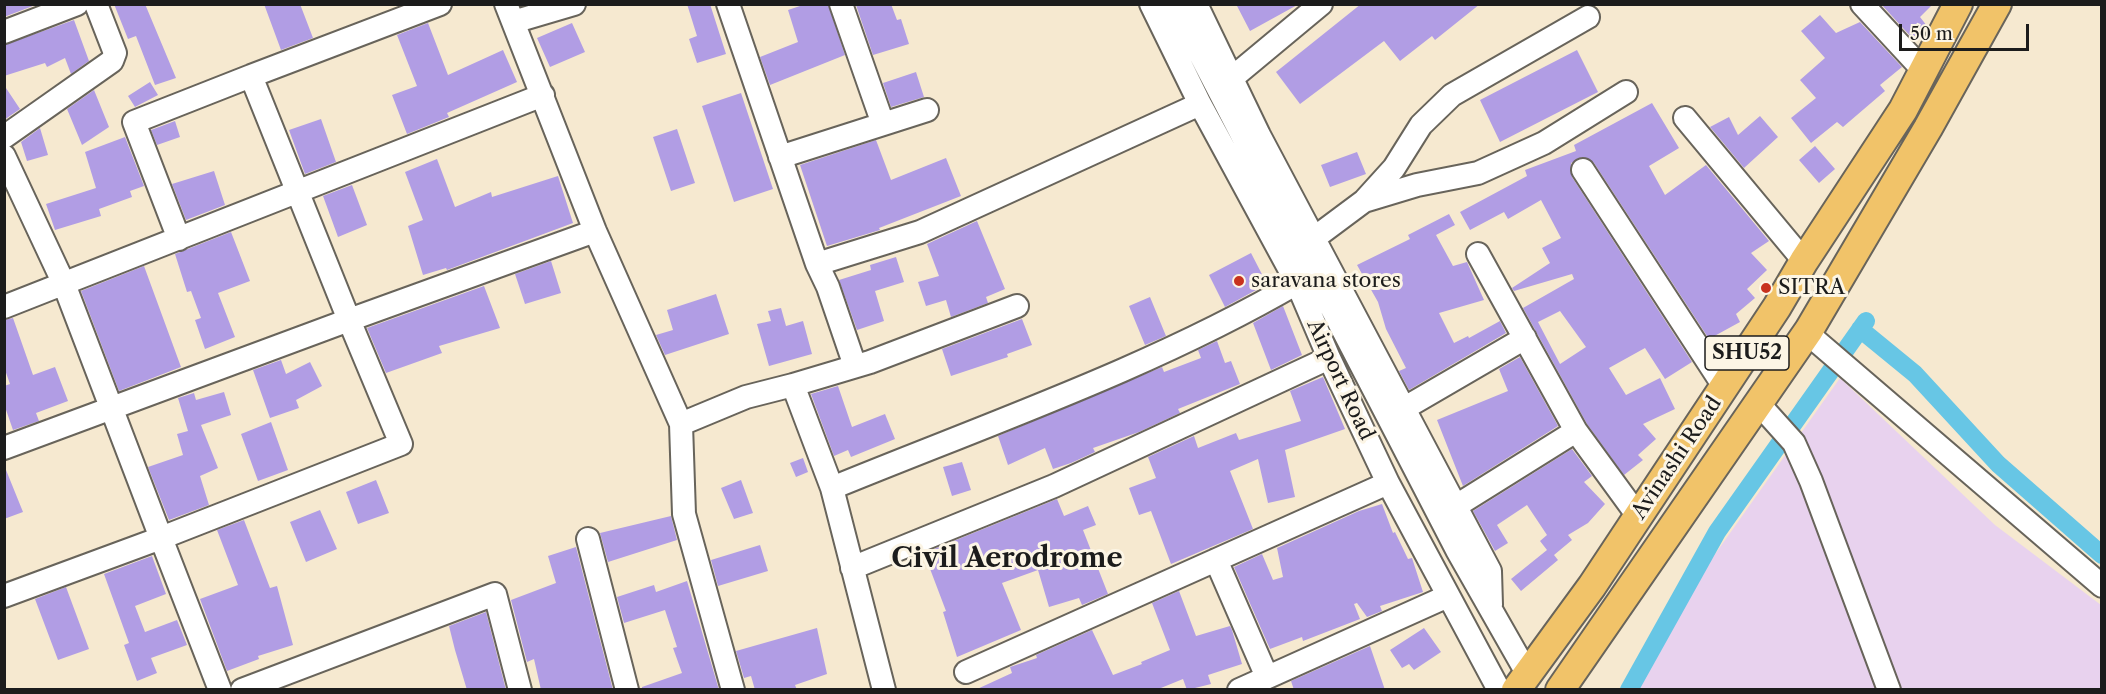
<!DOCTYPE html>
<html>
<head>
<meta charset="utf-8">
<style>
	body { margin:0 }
	#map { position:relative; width:2106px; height:694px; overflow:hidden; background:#f6e9d0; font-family:"Libre Caslon Text",serif }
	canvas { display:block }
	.frame { position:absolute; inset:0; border:6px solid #1c1c1c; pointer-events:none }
	.scale { position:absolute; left:1899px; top:24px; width:130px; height:27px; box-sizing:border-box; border:3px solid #1c1c1c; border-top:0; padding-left:8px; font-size:18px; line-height:21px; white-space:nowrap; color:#1c1c1c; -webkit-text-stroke:4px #fcf5e5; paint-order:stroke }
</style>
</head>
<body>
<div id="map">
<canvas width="2106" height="694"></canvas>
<div class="frame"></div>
<div class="scale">50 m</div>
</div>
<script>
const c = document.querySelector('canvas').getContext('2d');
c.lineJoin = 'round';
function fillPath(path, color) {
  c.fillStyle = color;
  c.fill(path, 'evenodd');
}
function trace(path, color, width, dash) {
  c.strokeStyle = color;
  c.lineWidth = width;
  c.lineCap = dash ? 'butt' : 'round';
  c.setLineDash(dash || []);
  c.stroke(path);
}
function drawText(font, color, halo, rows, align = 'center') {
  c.font = font + ' "Libre Caslon Text",serif';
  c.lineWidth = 6;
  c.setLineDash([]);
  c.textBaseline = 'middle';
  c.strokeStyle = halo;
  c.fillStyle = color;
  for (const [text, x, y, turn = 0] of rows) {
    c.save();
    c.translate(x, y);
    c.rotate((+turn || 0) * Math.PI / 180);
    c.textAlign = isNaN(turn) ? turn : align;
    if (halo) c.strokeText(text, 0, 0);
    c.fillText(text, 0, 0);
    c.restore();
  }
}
fillPath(new Path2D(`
	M1840,378L1995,525L2101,605V689L1631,690L1635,667Z`), '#e8d2ee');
trace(new Path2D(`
	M1860,329L1915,374L1998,464L2102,555
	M1629,690L1717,532L1866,321`), '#67c6e5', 18);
fillPath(new Path2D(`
	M4,4H38L4,17Z
	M114,4H145L176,78L155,85L136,36L128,39Z
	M264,4H300L313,38L281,50Z
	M687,4H710L726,54L697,63L689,39L697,36Z
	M806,4H828L845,55L770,85L760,57L798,42L788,10Z
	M891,4L897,20L901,19L909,44L873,55L856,5Z
	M1236,4H1299L1250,31Z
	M1361,4H1480L1435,40L1432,36L1400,61L1384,41L1300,104L1276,72Z
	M1881,4H1933L1920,17L1927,26L1912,38Z
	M1820,15L1836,33L1860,22L1902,67L1880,85L1885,91L1843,127L1837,122L1811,143L1791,118L1816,98L1800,80L1825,58L1801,31Z
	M74,20L89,61L71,74L65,58L47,67L45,63L4,76V45Z
	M428,23L448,75L503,50L517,82L447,113L449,117L407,134L392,95L417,86L397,35Z
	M572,23L585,52L550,67L537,38Z
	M1577,50L1598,92L1500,142L1480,100Z
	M916,72L924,97L891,107L883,83Z
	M150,82L158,95L135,107L128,96Z
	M4,85L20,109L4,120Z
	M94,90L109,127L82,145L67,109Z
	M741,93L773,189L734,202L702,106Z
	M1652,103L1679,148L1649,166L1665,195L1706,165L1769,241L1751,253L1767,270L1747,289L1755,298L1736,314L1740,322L1709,339L1594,163L1583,157L1571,163L1572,177L1692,362L1665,379L1645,348L1609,368L1626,395L1660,378L1675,409L1643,424L1656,439L1638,455L1643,460L1624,475L1587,424L1523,308L1574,279L1572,274L1514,291L1512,288L1550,263L1542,248L1561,238L1541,200L1508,219L1504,212L1470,230L1460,212L1527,176L1525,170L1576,151L1574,145ZM1560,311L1586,347L1560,364L1538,322Z
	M1760,116L1778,137L1744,168L1710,127L1729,117L1738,135Z
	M321,119L336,162L305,174L289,130Z
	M175,121L180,137L157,145L151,130Z
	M40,128L48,155L27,161L21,142Z
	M677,129L695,183L671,191L653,137Z
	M125,137L144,186L130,191L132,197L99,209L101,216L55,230L46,204L96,188L85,152Z
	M876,140L891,180L946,158L961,196L879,228L880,230L827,246L800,165Z
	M1815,146L1835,169L1819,183L1799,160Z
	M1357,152L1366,174L1330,187L1321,165Z
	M437,159L455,207L491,192L492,197L558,176L573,223L447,270L446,268L423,275L408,226L423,220L405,172Z
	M214,171L225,205L186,220L172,184Z
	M352,185L367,225L338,237L323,196Z
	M1449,214L1455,225L1436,235L1453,266L1467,262L1484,300L1439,313L1454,343L1468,336L1469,338L1500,321L1506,333L1409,390L1399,371L1406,368L1386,329L1378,302L1357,265L1410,239L1408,235Z
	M977,221L1005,289L986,297L988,303L951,317L946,300L926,306L918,282L939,276L927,244Z
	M231,232L250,281L218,293L235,337L205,349L195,320L201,318L191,291L187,292L175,254Z
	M1251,253L1267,284L1225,307L1209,275Z
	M896,257L904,282L875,291L884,321L857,330L839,280L871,270L870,265Z
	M551,261L561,293L525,304L515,274Z
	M144,266L181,367L119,391L81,291Z
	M484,286L500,328L439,346L442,353L386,373L367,328Z
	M716,294L729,334L665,355L656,335L673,330L667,310Z
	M1150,297L1166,336L1145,345L1129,306Z
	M1283,306L1302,355L1271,370L1253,323Z
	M781,308L786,326L803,321L812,354L769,366L757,324L771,321L768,311Z
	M13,318L33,375L55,367L68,401L36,413L39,421L13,430L4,404V386L10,384L4,367V320Z
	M1022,319L1032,345L1007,354L1008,357L951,376L942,349Z
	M1217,341L1225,363L1231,361L1240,384L1178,409L1180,413L1139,432L1093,448L1095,452L1071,463L1053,469L1045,448L1008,465L998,436L1162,367L1164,372L1201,358L1198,350Z
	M1520,357L1558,426L1463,486L1437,420L1508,391L1499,369Z
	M281,360L286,374L310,362L322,386L296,400L299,408L270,418L253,370Z
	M1323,377L1345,429L1285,450L1295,497L1268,503L1258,459L1230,471L1253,529L1171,564L1151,511L1139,515L1129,488L1156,478L1148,457L1194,436L1198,448L1236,433L1239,440L1301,421L1290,391Z
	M838,386L852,427L885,414L895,439L851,457L848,450L834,456L811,394Z
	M224,392L231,415L201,425L218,468L200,476L209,505L169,520L148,467L183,455L177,434L188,431L178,398L194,393L196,400Z
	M271,422L288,470L258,481L241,434Z
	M1572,449L1592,476L1584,482L1605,504L1588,523L1568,535L1572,540L1554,555L1558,560L1521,591L1511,579L1547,550L1540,541L1547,535L1527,505L1497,525L1508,543L1495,551L1473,511Z
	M803,458L808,472L796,477L790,463Z
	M962,462L971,490L952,496L943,467Z
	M4,465L23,512L4,519Z
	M376,480L389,513L358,524L346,492Z
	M741,480L753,513L734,519L721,488Z
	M1057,499L1064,516L1088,506L1096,525L1083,530L1108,594L1082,605L1079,598L1049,607L1038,570L1002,583L1021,630L957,657L943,612L946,611L924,553Z
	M1382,504L1393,533L1395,532L1408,559L1412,558L1423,592L1380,606L1382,611L1367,617L1357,603L1354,604L1360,619L1303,641L1302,637L1270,649L1234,567L1262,554L1273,580L1283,577L1277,548L1359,511Z
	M320,510L337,549L306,562L290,522Z
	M671,516L677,540L608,562L600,533Z
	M244,520L270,588L277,586L293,645L258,656L259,659L227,671L200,599L238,585L217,530Z
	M760,545L768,571L718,586L711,560Z
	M576,547L613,690H541L534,659L527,662L511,600L556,583L548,556Z
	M152,556L166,594L135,606L145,632L177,620L187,645L151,658L157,673L137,681L124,645L129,643L104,574Z
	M687,581L719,690H642V687L682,673L673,648L677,647L665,610L624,623L617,597L654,585L656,592Z
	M66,587L89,649L58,660L35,599Z
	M1179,591L1196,636L1230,626L1232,630L1242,664L1208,675L1211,684L1187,690L1183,679L1156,690H975L1012,673L1010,667L1037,658L1036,655L1092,630L1113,675L1142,664L1141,662L1170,650L1152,603Z
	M486,612L506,690H467L455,650L449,626Z
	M817,628L827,674L795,685L797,690H755L751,676L744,678L736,651Z
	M1424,628L1441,652L1414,670L1409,664L1402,668L1390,650Z
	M1370,646L1385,690H1294L1291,681Z`), '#b19de4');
const minor = new Path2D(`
	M506,4L595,231L681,424L746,397L793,385L832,488C988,424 1151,368 1297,283
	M728,4L817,264L920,232L1200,104
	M841,4L883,124
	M1151,4L1200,104L1297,283L1329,358L1388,483L1499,690
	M1174,4L1457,550L1527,673
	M1196,4L1259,135L1490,571L1491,605
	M1862,4L1923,70
	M513,22L574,4
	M4,32L77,4
	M1232,78L1321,4
	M1685,118L1804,261
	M4,137L112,61L115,53L96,4
	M4,156L64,284L161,538L401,444L349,320L595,231
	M780,157L927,110
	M1583,170L1725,388
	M1365,200L1394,168L1421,125L1452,95L1588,17
	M179,239L134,122L251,76
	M1313,239L1364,201L1417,185L1478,173L1544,143L1626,92
	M1478,254L1576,431L1638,516
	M817,264L828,287L855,366
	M4,307L543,95
	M1807,333L2102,586
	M793,385L870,362L1017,306
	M1758,403L1794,443L1811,481L1889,690
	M1403,409L1525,338
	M681,424L684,514L733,690
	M4,448L349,320L251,76L440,4
	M832,488L884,690
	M1456,506L1576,431
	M588,539L627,690
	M1216,560L1267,677
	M852,568L1054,486L1329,358
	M4,596L161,538L220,690
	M966,672L1388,483
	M242,690L495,594L520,690
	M1239,690L1448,596`);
const major = new Path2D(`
	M1516,690L1592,586L1777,307L1804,261L1903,110L1958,4
	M1560,690L1809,330L1928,128L1997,4`);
trace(minor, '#68645b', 26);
trace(major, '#68645b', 32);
trace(minor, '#fff', 22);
trace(major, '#f1c369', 28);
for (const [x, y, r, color] of [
	[1239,281,6,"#c8321e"],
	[1766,288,6,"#c8321e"]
]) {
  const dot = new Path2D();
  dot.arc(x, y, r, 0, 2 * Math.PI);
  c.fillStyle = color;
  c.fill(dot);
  trace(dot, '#fcf5e5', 2);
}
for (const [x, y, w] of [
	[1747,353,84]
]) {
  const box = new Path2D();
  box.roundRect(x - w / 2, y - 17, w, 34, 4.5);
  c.fillStyle = '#fcf5e5';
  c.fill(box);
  trace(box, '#1c1c1c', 1.5);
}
drawText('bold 20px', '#1c1c1c', null, [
	["SHU52",1747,353]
]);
drawText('21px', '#1c1c1c', '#fcf5e5', [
	["saravana stores",1251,281],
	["SITRA",1778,288]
], 'left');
drawText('21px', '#1c1c1c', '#fcf5e5', [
	["Airport Road",1340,380,65],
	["Avinashi Road",1677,458,-56]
]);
drawText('bold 27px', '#1c1c1c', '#fcf5e5', [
	["Civil Aerodrome",1007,559]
]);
</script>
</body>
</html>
